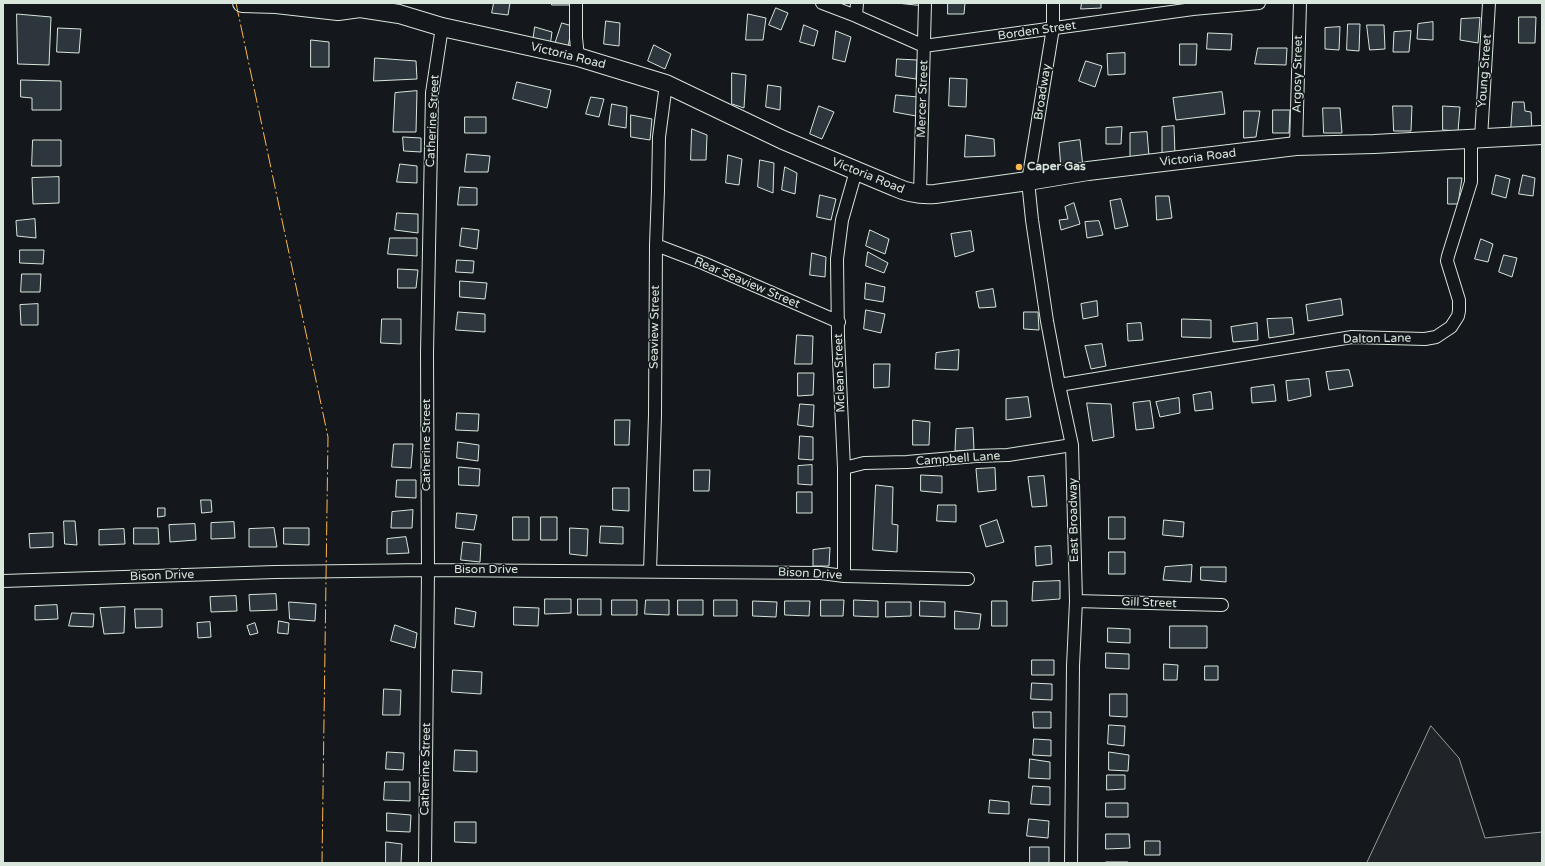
<!DOCTYPE html>
<html>
<head>
<meta charset="utf-8">
<style>
	body { margin:0 }
	#map { position:relative; width:1545px; height:866px; overflow:hidden; background:#14181c; font-family:"Varela Round",sans-serif }
	canvas { display:block }
	.frame { position:absolute; inset:0; border:4px solid #d8e6dc; pointer-events:none }
</style>
</head>
<body>
<div id="map">
<canvas width="1545" height="866"></canvas>
<div class="frame"></div>
</div>
<script>
const c = document.querySelector('canvas').getContext('2d');
c.lineJoin = 'round';
function fillPath(path, color) {
  c.fillStyle = color;
  c.fill(path, 'evenodd');
}
function trace(path, color, width, dash) {
  c.strokeStyle = color;
  c.lineWidth = width;
  c.lineCap = dash ? 'butt' : 'round';
  c.setLineDash(dash || []);
  c.stroke(path);
}
function drawText(font, color, halo, rows, align = 'center') {
  c.font = font + ' "Varela Round",sans-serif';
  c.lineWidth = 3;
  c.setLineDash([]);
  c.textBaseline = 'middle';
  c.strokeStyle = halo;
  c.fillStyle = color;
  for (const [text, x, y, turn = 0] of rows) {
    c.save();
    c.translate(x, y);
    c.rotate((+turn || 0) * Math.PI / 180);
    c.textAlign = isNaN(turn) ? turn : align;
    if (halo) c.strokeText(text, 0, 0);
    c.fillText(text, 0, 0);
    c.restore();
  }
}
const green = new Path2D(`
	M1431,726L1459,758L1485,838L1542,832V863H1367Z`);
fillPath(green, '#202428');
trace(green, '#939e99', 1);
const building = new Path2D(`
	M494,3H510L508,15L492,13Z
	M552,3H571V5H552Z
	M897,3H919V5Z
	M948,3H965L964,14H948Z
	M1082,3H1101V8L1081,9Z
	M776,8L788,13L781,30L769,25Z
	M17,14L51,17L49,65L18,64Z
	M748,14L766,18L763,40H746Z
	M1519,17H1536L1535,43H1519Z
	M1480,18L1478,43L1460,40L1461,19Z
	M606,21L620,23L619,46L604,44Z
	M1433,22V40L1417,39L1418,24Z
	M562,23L572,26L568,47L555,44Z
	M1348,24H1360L1359,51L1347,50Z
	M804,25L818,31L814,46L800,42Z
	M1367,25H1384L1385,49L1370,50Z
	M535,27L552,32L550,46L533,42Z
	M1340,27L1339,50L1325,49V28Z
	M58,28L81,29L79,53L57,52Z
	M836,31L851,37L845,62L833,59Z
	M1411,31L1409,52H1393L1394,32Z
	M1208,33L1232,34L1231,50L1207,49Z
	M311,40L329,42V67H311Z
	M1180,44H1197L1196,65H1180Z
	M654,45L671,54L665,69L648,61Z
	M1258,48H1287L1286,65L1255,64Z
	M1125,53V74L1108,75L1107,54Z
	M375,58L416,61L417,79L374,81Z
	M897,59L917,60L916,79L896,76Z
	M1086,61L1102,66L1095,87L1079,81Z
	M732,73L746,75L744,108L732,104Z
	M950,78L967,79L966,107L949,106Z
	M21,80L61,81V110H32V98L21,97Z
	M517,82L551,90L547,108L513,99Z
	M768,85L781,87L780,110L766,107Z
	M417,91L416,132H393L395,93Z
	M1222,92L1225,114L1176,120L1173,98Z
	M896,95L918,97L916,116L894,112Z
	M591,97L604,99L599,117L586,114Z
	M1513,102H1524L1525,111L1531,112L1532,131H1511Z
	M612,104L627,107L626,128L609,125Z
	M819,106L834,112L822,139L810,134Z
	M1393,106H1412L1411,131H1394Z
	M1443,106L1460,107L1458,131L1443,130Z
	M1323,108H1340L1342,133H1324Z
	M1273,110H1290L1289,133H1273Z
	M1244,111H1260L1256,137L1244,138Z
	M631,115L652,119L650,140L631,137Z
	M465,117H486V133H465Z
	M1174,126L1175,155L1162,156V127Z
	M1122,127L1121,144H1106V128Z
	M692,129L707,135L706,160H691Z
	M1147,132L1149,156L1130,159V133Z
	M966,135L994,139L995,156L965,157Z
	M403,137L421,138V152L404,151Z
	M33,140H61V166H32Z
	M1080,140L1083,167L1061,169L1059,143Z
	M467,154L490,156L488,172H465Z
	M728,155L742,159L739,185L726,183Z
	M760,160L774,163L773,193L758,187Z
	M400,164L417,166V183L397,182Z
	M785,167L797,173L795,194L782,190Z
	M1496,175L1510,179L1506,198L1492,194Z
	M1523,175L1535,178L1533,196L1519,194Z
	M59,177V203L33,204L32,178Z
	M1448,178H1462L1458,204H1448Z
	M460,187L477,188V205H458Z
	M820,195L836,199L831,220L817,217Z
	M1156,196H1169L1172,218L1157,220Z
	M1121,199L1128,226L1115,229L1110,201Z
	M1074,203L1080,224L1061,230L1059,220L1068,219L1065,207Z
	M397,213L418,214V233L395,230Z
	M35,219L36,238L17,236L16,221Z
	M1099,221L1103,235L1087,238L1085,222Z
	M462,228L479,230L477,249L460,246Z
	M870,230L889,239L885,254L866,246Z
	M971,231L974,251L955,257L951,234Z
	M390,238H417V256L388,254Z
	M1481,239L1493,244L1488,262L1475,259Z
	M20,250H44L43,264L20,263Z
	M868,252L888,263L884,273L866,266Z
	M812,253L826,257L825,277L810,275Z
	M1504,255L1517,258L1512,277L1499,272Z
	M457,260L474,261L473,273L456,272Z
	M398,269L418,270L416,288H398Z
	M22,274H41L40,292H21Z
	M460,281L487,283L485,299L460,297Z
	M866,283L885,287L883,302L865,299Z
	M993,289L996,307L979,308L976,292Z
	M1341,299L1343,315L1308,321L1306,305Z
	M1097,301L1098,316L1083,319L1081,304Z
	M38,304V325H21L20,305Z
	M866,310L885,314L881,333L864,329Z
	M458,312L485,314V332L456,330Z
	M1024,312H1038L1039,330L1024,329Z
	M1292,318L1294,334L1269,338L1267,319Z
	M382,319H401V344L381,343Z
	M1182,319L1211,320V338L1182,337Z
	M1141,323L1143,340L1128,341L1127,324Z
	M1257,323L1258,340L1233,342L1231,327Z
	M797,335L813,336L812,364H795Z
	M1102,344L1106,366L1091,369L1085,346Z
	M959,350L958,370L935,369L936,353Z
	M874,364H890L889,387L874,388Z
	M1349,370L1353,386L1329,390L1326,372Z
	M798,373H814L813,395L798,396Z
	M1309,379L1311,396L1288,401L1286,381Z
	M1274,385L1276,401L1252,403L1251,388Z
	M1211,392L1213,409L1195,411L1193,395Z
	M1028,397L1031,417L1006,420V399Z
	M1179,398L1180,413L1160,417L1156,402Z
	M1150,401L1154,428L1136,430L1133,403Z
	M1087,403L1111,404L1114,437L1093,441Z
	M800,404L814,405L813,427L798,425Z
	M457,413L479,414L478,431L456,430Z
	M615,420H630L629,445H615Z
	M913,420L930,422L929,445H913Z
	M973,428L974,450L955,451L956,429Z
	M800,436L813,437V460L799,459Z
	M458,442L479,445L478,461L457,458Z
	M394,444H413L411,468L392,467Z
	M812,465V485L798,484V466Z
	M459,467L480,469L479,486L459,485Z
	M995,468L996,490L978,492L976,469Z
	M694,470H710L709,491H694Z
	M921,475L942,476V493L921,491Z
	M1044,476L1047,506L1032,507L1028,477Z
	M397,480H416V498L396,497Z
	M876,485L893,487L892,524L898,525L897,552L873,550Z
	M613,488H629V511L613,510Z
	M797,492H812V513H797Z
	M201,500H211L212,512L202,513Z
	M938,505H956V522L937,521Z
	M158,508H165V516L158,517Z
	M413,510L412,528H391L392,512Z
	M457,513L477,515L474,530L456,528Z
	M513,517H529V540H513Z
	M541,517H557V540H541Z
	M1109,517H1125V539H1109Z
	M997,520L1004,542L986,547L980,526Z
	M1164,520L1184,522L1183,537L1163,535Z
	M64,521H75L77,545L65,544Z
	M234,522L235,538L211,539V523Z
	M195,524L196,540L170,542L169,525Z
	M601,526L623,527V544L600,543Z
	M134,528H158L159,544H134Z
	M274,528L277,547H249V529Z
	M284,528H309V545L284,544Z
	M570,528L588,529L587,556L570,554Z
	M124,529L125,544L99,545V530Z
	M53,533V547L30,548L29,534Z
	M406,537L409,553L387,554V539Z
	M463,542L481,544L480,562L461,560Z
	M1051,546L1052,564L1036,566L1035,547Z
	M830,548L829,566H813V550Z
	M1109,552H1125V574H1109Z
	M1192,565L1191,582L1163,580L1165,567Z
	M1201,567H1226V582L1201,580Z
	M1060,581V599L1032,601L1033,582Z
	M276,594L277,610L250,611L249,595Z
	M236,596L237,611L211,612L210,597Z
	M545,599H571V613L545,614Z
	M578,599H601V615H578Z
	M612,600H637V615H612Z
	M646,600H669V615L645,614Z
	M678,600H703V615H678Z
	M714,600H737V616H714Z
	M821,600H844L843,616H821Z
	M854,600L878,601V617L854,616Z
	M753,601L777,602L776,617L753,616Z
	M785,601H810L809,616L785,615Z
	M920,601L945,602V617L920,616Z
	M992,601H1007V626H992Z
	M289,602L316,604L315,621L290,619Z
	M886,602H911V616L886,617Z
	M57,605L58,619L35,620V606Z
	M125,607L124,633L104,634L100,608Z
	M514,607L539,608L538,626L514,625Z
	M456,608L476,612L474,627L455,624Z
	M135,609H162V627L136,628Z
	M955,611L981,614L979,629H955Z
	M72,613L94,614L93,627L69,626Z
	M279,621L289,623L288,634L278,633Z
	M210,622L211,637L198,638L197,623Z
	M255,623L258,633L250,635L247,626Z
	M395,625L417,633L415,648L391,641Z
	M1170,626H1207V648H1170Z
	M1108,628L1130,629V643L1108,642Z
	M1106,653L1129,654V669L1106,668Z
	M1032,660H1054V675H1032Z
	M1164,664L1178,665L1177,680H1164Z
	M1205,666H1218V680H1205Z
	M453,670L482,672L481,694L452,692Z
	M1032,683L1052,684V700L1031,699Z
	M384,689L401,690L400,715H383Z
	M1110,694H1127V717L1110,716Z
	M1033,712H1051V728H1034Z
	M1109,725L1125,726L1124,746L1108,744Z
	M1034,739L1051,740V756L1033,755Z
	M455,750L477,751V772L454,771Z
	M387,752L404,753L403,770L386,769Z
	M1109,752L1129,755L1128,771L1109,770Z
	M1030,759L1050,762V779L1029,778Z
	M1107,775H1125V789L1107,790Z
	M385,782H410V801L384,800Z
	M1033,786L1050,787V805L1031,804Z
	M990,800L1009,802V814L989,813Z
	M1106,803H1128V817H1106Z
	M387,813L411,815L410,832L387,831Z
	M1029,819L1049,821L1048,838L1027,836Z
	M455,822H476V843L455,842Z
	M1106,834H1129L1130,848L1106,849Z
	M1145,841H1160V855H1145Z
	M386,842L402,844L401,863H386Z
	M1030,847H1049V863H1030Z
	M1106,862H1128V863H1106Z`);
fillPath(building, '#2c363c');
trace(building, '#d8e6dc', 1);
const minor = new Path2D(`
	M576,3V38L578,57
	M822,3L856,16L924,46L1193,9L1259,3
	M1053,3V28L1028,181L1032,220L1047,321L1059,385L1072,445L1076,601L1073,666L1071,863
	M856,16L857,3
	M1481,138L1489,3
	M1296,146L1300,3
	M920,194L925,3
	M656,245L703,263L839,322
	M1059,385L1352,337L1425,339L1436,337L1451,327L1458,316L1459,311V300L1447,261L1448,256L1471,182V138
	M844,468L864,463L907,462L976,456L1008,455L1072,445
	M650,571L655,415L656,245L658,190L659,137L666,84
	M844,576V468L838,337L837,259L842,220L856,171
	M3,581L275,572L428,570L821,573L844,576L968,579
	M1076,601L1222,605
	M425,863L428,570L427,353L432,93L442,27`);
const primary = new Path2D(`
	M242,3L276,4L338,11L360,8L399,14L442,27L578,57L666,84L783,140L895,187C908,193 921,195 935,194L1028,181L1088,171L1296,146L1374,144L1542,135`);
trace(minor, '#d8e6dc', 14);
trace(primary, '#d8e6dc', 20);
trace(minor, '#14181c', 12);
trace(primary, '#14181c', 18);
trace(new Path2D(`
	M236,3L328,437L322,863`), '#ffb74d', 1, [14, 3, 2, 3]);
for (const [x, y, r, color] of [
	[1019,167,4,"#ffb74d"]
]) {
  const dot = new Path2D();
  dot.arc(x, y, r, 0, 2 * Math.PI);
  c.fillStyle = color;
  c.fill(dot);
  trace(dot, '#14181c', 1.5);
}
drawText('12px', '#d8e6dc', '#14181c', [
	["Borden Street",1037,31,-8],
	["Victoria Road",568,56,14],
	["Young Street",1485,71,-86],
	["Argosy Street",1298,74,-89],
	["Broadway",1043,92,-81],
	["Mercer Street",923,99,-88],
	["Catherine Street",433,121,-87],
	["Victoria Road",1198,158,-7],
	["Victoria Road",868,176,22],
	["Rear Seaview Street",747,283,23],
	["Seaview Street",655,327,-89],
	["Dalton Lane",1377,339,-1],
	["Mclean Street",840,373,-92],
	["Catherine Street",427,445,-90],
	["Campbell Lane",958,459,-4],
	["East Broadway",1074,520,-91],
	["Bison Drive",486,570],
	["Bison Drive",810,574,3],
	["Bison Drive",162,576,-2],
	["Gill Street",1149,603,2],
	["Catherine Street",426,769,-89]
]);
drawText('bold 12px', '#d8e6dc', '#14181c', [
	["Caper Gas",1027,167]
], 'left');
</script>
</body>
</html>
